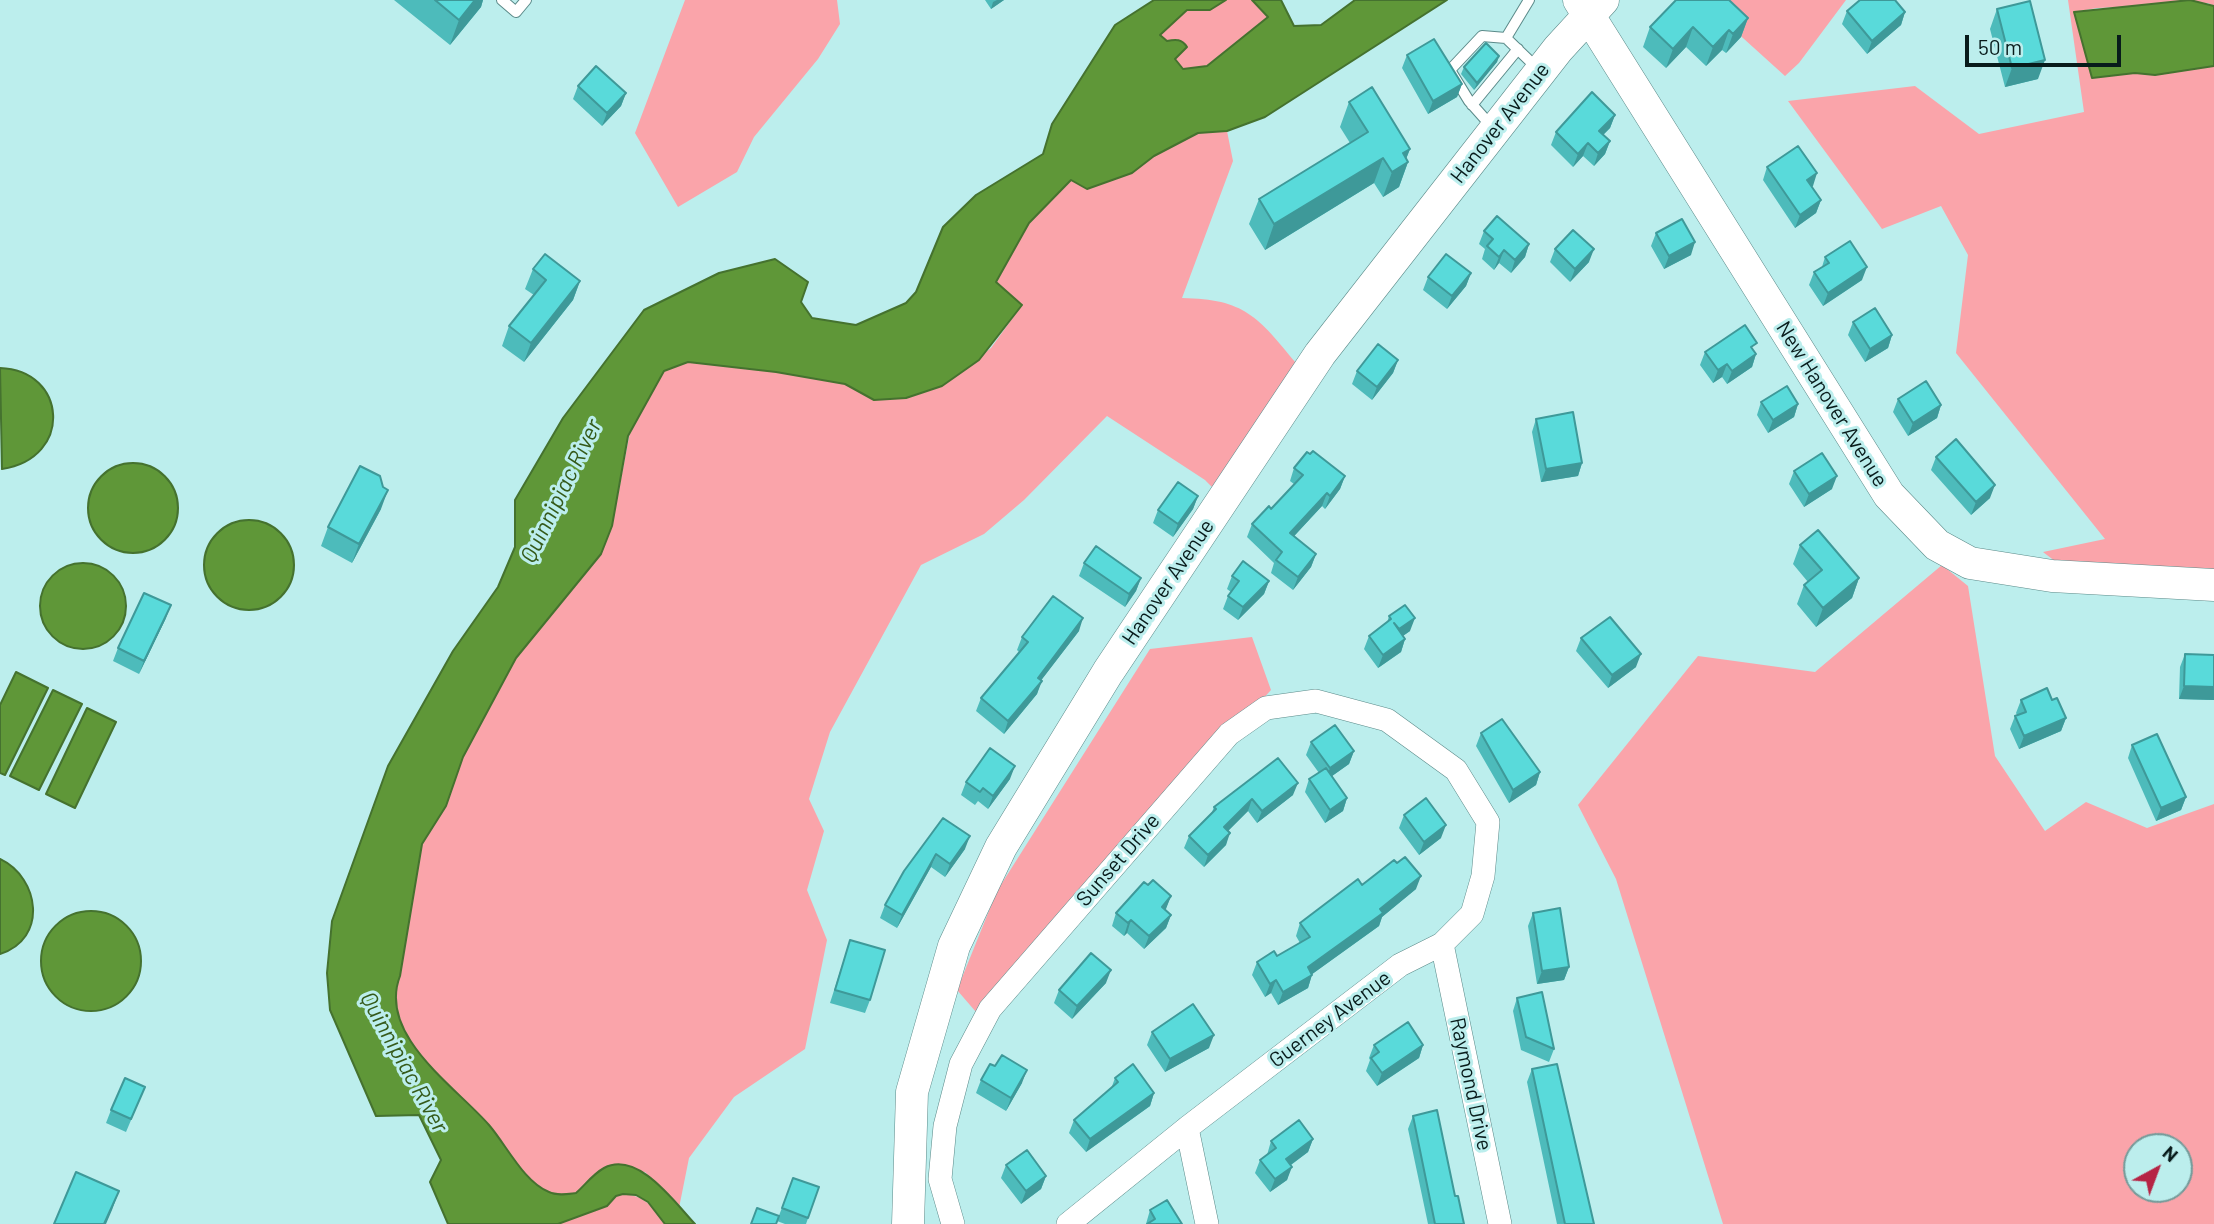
<!DOCTYPE html>
<html>
<head>
<meta charset="utf-8">
<style>
	body { margin:0 }
	#map { position:relative; width:2214px; height:1224px; overflow:hidden; background:#bceeed; font-family:Barlow,sans-serif }
	canvas { display:block }
	.north { position:absolute; left:2123px; top:1133px; width:70px; height:70px; box-sizing:border-box; background:#bceeed; border:2px solid #749a99; border-radius:50%; rotate:41deg; font-size:19px; font-weight:700; line-height:28px; text-align:center; color:#081b1b }
	.north::after { content:''; display:block; margin:auto; width:24px; height:32px; background:#b62445; clip-path:polygon(50% 0,100% 100%,50% 72%,0 100%) }
	.scale { position:absolute; left:1965px; top:35px; width:156px; height:32px; box-sizing:border-box; border:4px solid #081b1b; border-top:0; padding-left:9px; font-size:21px; line-height:24px; white-space:nowrap; color:#081b1b; -webkit-text-stroke:5px #bceeed; paint-order:stroke }
</style>
</head>
<body>
<div id="map">
<canvas width="2214" height="1224"></canvas>
<div class="north">N</div>
<div class="scale">50 m</div>
</div>
<script>
const c = document.querySelector('canvas').getContext('2d');
c.lineJoin = 'round';
function fillPath(path, color) {
  c.fillStyle = color;
  c.fill(path, 'evenodd');
}
function trace(path, color, width, dash) {
  c.strokeStyle = color;
  c.lineWidth = width;
  c.lineCap = dash ? 'butt' : 'round';
  c.setLineDash(dash || []);
  c.stroke(path);
}
function drawText(font, color, halo, rows, align = 'center') {
  c.font = font + ' Barlow,sans-serif';
  c.lineWidth = 6;
  c.setLineDash([]);
  c.textBaseline = 'middle';
  c.strokeStyle = halo;
  c.fillStyle = color;
  for (const [text, x, y, turn = 0] of rows) {
    c.save();
    c.translate(x, y);
    c.rotate((+turn || 0) * Math.PI / 180);
    c.textAlign = isNaN(turn) ? turn : align;
    if (halo) c.strokeText(text, 0, 0);
    c.fillText(text, 0, 0);
    c.restore();
  }
}
fillPath(new Path2D(`
	M685,0H837L840,24L818,59L754,137L737,172L678,207L635,133Z
	M1226,0H1252L1269,17L1206,66L1183,69L1175,59L1187,47L1177,39L1167,41L1159,35L1187,10H1210Z
	M1716,0H1846L1799,63L1785,76L1733,29Z
	M2068,0H2214V6L2208,3L2097,8L2074,12L2093,78L2135,73L2155,75L2214,66V572L2060,565L2043,552L2105,539L1956,353L1968,255L1941,206L1882,229L1788,101L1915,86L1979,134L2084,112Z
	M1227,131L1233,161L1182,298C1245,299 1258,317 1296,363L1212,487L1205,480L1107,416L1024,500L984,534L921,565L830,732L809,799L824,831L807,890L827,940L805,1049L734,1097L689,1158L679,1208L645,1172L594,1176L576,1193C567,1194 557,1196 549,1192C524,1182 507,1146 489,1125C456,1087 377,1035 400,976L422,845L446,806L463,757L516,658L601,554L612,526L630,432L664,371L688,362L776,372L845,384L942,386L991,348L1022,305L996,283L1029,223L1072,180L1132,173L1154,156L1198,133Z
	M1942,565L1968,586L1995,756L2045,831L2086,802L2147,828L2214,804V1224H1723L1616,879L1578,805L1698,656L1815,672ZM2137,1147H2179V1189H2137Z
	M1252,637L1271,690L976,1012L957,990L997,891L1150,649Z
	M623,1194C644,1195 654,1207 665,1224H558L606,1206L616,1196Z`), '#faa4aa');
const water = new Path2D(`
	M1154,0H1226L1210,10H1187L1160,35L1167,41C1176,39 1182,39 1187,47L1175,59L1183,69L1207,66L1268,17L1252,0H1281L1294,26L1321,25L1355,0H1447L1265,117L1227,131L1198,133L1154,156L1132,173L1087,189L1071,180L1029,223L996,282L1022,305L979,360L942,386L906,398L874,400L845,384L776,372L688,362L664,371L628,436L612,526L601,554L516,658L463,757L446,806L422,844L400,976C377,1035 456,1087 489,1125C507,1146 524,1182 549,1192C557,1196 567,1194 576,1193C585,1185 593,1174 604,1168C638,1150 675,1203 695,1224H665L648,1202L636,1195L623,1194L616,1196L607,1206L558,1224H448L430,1182L441,1160L419,1115L376,1116L330,1010L327,973L332,921L388,766L453,651L498,587L515,547V500L563,418L644,310L719,273L775,259L808,282L801,302L812,318L856,325L906,303L916,292L943,227L976,195L1043,154L1052,124L1115,25Z
	M2190,0L2214,6V66L2155,75L2135,73L2092,78L2074,12Z
	M0,368C67,370 74,458 2,469Z
	M88 508a45 45 0 1 1 90 0a45 45 0 1 1-90 0Z
	M204 565a45 45 0 1 1 90 0a45 45 0 1 1-90 0Z
	M40 606a43 43 0 1 1 86 0a43 43 0 1 1-86 0Z
	M16,672L48,688L5,775L0,773V705Z
	M53,690L82,704L39,790L10,776Z
	M87,708L116,722L75,808L46,794Z
	M0,859C40,878 48,939 0,954Z
	M41 961a50 50 0 1 1 100 0a50 50 0 1 1-100 0Z`);
fillPath(water, '#5f9738');
trace(water, '#45722f', 2);
const service = new Path2D(`
	M502,0L516,12L526,0
	M1529,0L1506,38L1537,68
	M1472,105L1518,49
	M1493,128L1469,101L1450,70L1482,36L1506,38`);
const minor = new Path2D(`
	M1442,944L1500,1224
	M1187,1128L1207,1224
	M953,1224L940,1179L945,1126L961,1064L990,1009L1229,734L1266,708L1316,701L1387,720L1456,770L1488,822L1483,876L1472,914L1442,944L1400,965L1187,1128L1068,1224`);
const secondary = new Path2D(`
	M1579,0L1889,495L1937,545L1970,563L2052,576L2214,585
	M908,1224L912,1092L954,946L1001,847L1108,672L1320,354L1558,49L1603,0`);
trace(service, '#5b8a89', 12);
trace(minor, '#5b8a89', 24);
trace(secondary, '#5b8a89', 33);
trace(service, '#fff', 10);
trace(minor, '#fff', 23);
trace(secondary, '#fff', 32);
fillPath(new Path2D(`
	M394,0H483L481,7L450,45Z
	M985,0H1004L991,9Z
	M1997,9L2038,79L2005,87L1990,29Z
	M1847,11L1905,12L1901,25L1867,54L1842,24Z
	M1748,18L1741,37L1726,53L1722,50L1706,66L1686,47L1666,68L1643,47L1650,27Z
	M1407,55L1462,84L1457,97L1428,114L1402,68Z
	M1499,56L1497,62L1474,90L1461,74L1464,67Z
	M578,86L626,93L621,106L602,126L573,99Z
	M1349,102L1410,149L1406,159L1408,162L1399,187L1383,197L1374,183L1265,250L1249,224L1259,199L1350,143L1340,127Z
	M1615,115L1610,128L1603,135L1610,141L1605,154L1594,166L1583,156L1573,167L1551,145L1556,132Z
	M1767,167L1813,186L1812,187L1821,200L1816,213L1795,228L1763,180Z
	M1484,231L1529,244L1525,257L1511,273L1499,263L1494,270L1482,259L1485,249L1479,244Z
	M1656,233L1691,255L1664,269L1651,246Z
	M1555,249L1589,262L1570,282L1550,262Z
	M1825,257L1862,280L1823,306L1809,285L1814,272L1822,267Z
	M533,269L580,281L573,300L524,362L502,346L509,326L534,295L525,289Z
	M1471,273L1466,286L1447,309L1423,290L1428,277Z
	M1853,322L1892,335L1888,348L1865,362L1848,335Z
	M1754,351L1756,354L1752,367L1727,384L1722,377L1713,383L1700,365L1705,352Z
	M1398,360L1393,373L1372,400L1352,384L1357,371Z
	M1898,399L1941,405L1937,418L1908,436L1893,412Z
	M1761,402L1798,404L1794,417L1768,433L1757,415Z
	M1536,419L1582,463L1578,476L1541,482L1532,432Z
	M1936,457L1990,498L1971,515L1931,470Z
	M1294,468L1345,476L1340,489L1325,509L1322,506L1294,536L1316,554L1311,567L1293,590L1271,573L1274,563L1247,537L1252,524L1271,509L1294,484L1290,481Z
	M1794,471L1832,489L1804,507L1789,484Z
	M1198,496L1193,509L1173,537L1153,523L1158,510Z
	M381,509L352,563L321,546L328,527Z
	M1800,545L1859,578L1852,598L1816,627L1797,604L1804,585L1808,582L1793,564Z
	M1084,563L1141,578L1136,591L1125,607L1079,576Z
	M1232,576L1269,581L1264,594L1238,620L1223,609L1228,596L1231,592L1227,589Z
	M1389,616L1410,631L1403,636L1405,639L1401,652L1378,668L1364,649L1369,636L1387,623Z
	M166,618L139,674L113,661L118,648Z
	M1079,631L1041,680L1037,694L1004,734L976,711L981,698L1019,652L1017,650L1022,637Z
	M1581,638L1636,667L1608,688L1576,651Z
	M2185,654L2214,655V700L2179,699L2180,667Z
	M2021,700H2052L2066,718L2061,731L2019,749L2010,729L2015,716L2017,715L2016,713Z
	M1481,733L1540,772L1536,785L1509,803L1476,746Z
	M1311,742L1354,751L1349,764L1332,776L1347,798L1343,811L1325,823L1305,792L1309,779L1319,773L1306,755Z
	M2132,745L2186,797L2181,810L2156,821L2128,758Z
	M1278,758L1293,795L1257,823L1248,811L1228,831L1226,845L1204,867L1184,848L1189,836L1212,812L1214,807Z
	M1010,779L988,809L978,801L975,805L961,795L966,782Z
	M1404,815L1441,838L1419,855L1399,828Z
	M943,818L965,849L945,877L931,867L897,928L880,918L885,905Z
	M1148,885L1171,896L1165,910L1171,915L1166,928L1144,949L1127,933L1124,936L1112,926L1116,913Z
	M1362,885L1416,889L1382,917L1379,926L1312,974L1308,988L1278,1005L1271,993L1265,997L1252,975L1257,962L1277,956L1300,943L1296,936L1300,923Z
	M1533,913L1569,967L1564,980L1537,984L1528,926Z
	M850,940L870,1000L865,1013L830,1003Z
	M1106,983L1072,1019L1054,1003L1059,990Z
	M1517,998L1554,1049L1549,1062L1521,1050L1513,1011Z
	M1152,1032L1209,1048L1165,1072L1147,1045Z
	M1374,1045H1423L1419,1058L1377,1086L1366,1071L1370,1060L1369,1058Z
	M1532,1069L1594,1224H1557L1527,1082Z
	M1115,1078L1154,1093L1150,1106L1086,1152L1069,1133L1074,1120L1111,1089Z
	M981,1080L1022,1083L1006,1111L976,1093Z
	M145,1087L126,1132L106,1123L111,1110Z
	M1413,1116L1455,1196L1464,1224H1428L1408,1129Z
	M1313,1139L1308,1152L1291,1165L1287,1180L1270,1192L1255,1173L1260,1160L1267,1155L1271,1141Z
	M1006,1165L1046,1176L1041,1189L1021,1204L1001,1178Z
	M793,1178L819,1187L806,1224H785L777,1221Z
	M1150,1210L1182,1224H1146Z`), '#4dbbbb');
fillPath(new Path2D(`
	M475,0H483L481,7L450,45L459,20Z
	M997,0H1004L991,9L993,2Z
	M1905,12L1901,25L1867,54L1872,41Z
	M1748,18L1741,37L1726,53L1733,34Z
	M1693,27L1686,47L1666,68L1673,49Z
	M1729,30L1722,50L1706,66L1713,47Z
	M1499,56L1497,62L1474,90L1477,83Z
	M2045,60L2038,79L2005,87L2012,68Z
	M1462,84L1457,97L1428,114L1433,101Z
	M626,93L621,106L602,126L607,113Z
	M1615,115L1610,128L1594,144L1599,131Z
	M1610,141L1605,154L1594,166L1598,153Z
	M1588,143L1583,156L1573,167L1578,154Z
	M1410,149L1404,164L1408,162L1399,187L1383,197L1392,172L1403,153Z
	M1383,158L1374,183L1265,250L1274,224Z
	M1817,173L1813,186L1802,193L1807,180Z
	M1821,200L1816,213L1795,228L1800,215Z
	M1695,242L1691,255L1664,269L1669,256Z
	M1529,244L1525,257L1511,273L1515,260Z
	M1594,249L1589,262L1570,282L1575,269Z
	M1504,250L1499,263L1494,270L1499,257Z
	M1867,267L1862,280L1823,306L1828,293Z
	M1471,273L1466,286L1447,309L1452,296Z
	M580,281L573,300L524,362L531,343Z
	M1892,335L1888,348L1865,362L1870,349Z
	M1756,354L1752,367L1727,384L1732,371Z
	M1398,360L1393,373L1372,400L1377,387Z
	M1727,364L1722,377L1713,383L1718,370Z
	M1798,404L1794,417L1768,433L1773,420Z
	M1941,405L1937,418L1908,436L1913,423Z
	M1582,463L1578,476L1541,482L1546,469Z
	M1345,476L1340,489L1325,509L1330,496Z
	M1837,476L1832,489L1804,507L1809,494Z
	M1995,485L1990,498L1971,515L1976,502Z
	M388,490L381,509L352,563L359,544Z
	M1327,493L1322,506L1285,546L1290,533Z
	M1198,496L1193,509L1173,537L1178,524Z
	M1316,554L1311,567L1293,590L1298,577Z
	M1141,578L1136,591L1125,607L1129,594Z
	M1859,578L1852,598L1816,627L1823,608Z
	M1269,581L1264,594L1238,620L1243,607Z
	M171,605L166,618L139,674L144,661Z
	M1083,618L1079,631L1033,691L1038,678Z
	M1415,618L1410,631L1394,642L1399,629Z
	M1405,639L1401,652L1378,668L1383,655Z
	M1641,654L1636,667L1608,688L1612,675Z
	M1042,681L1037,694L1004,734L1008,721Z
	M2184,686L2214,687V700L2179,699Z
	M2066,718L2061,731L2019,749L2024,736Z
	M1354,751L1349,764L1325,781L1330,768Z
	M1015,766L1010,779L988,809L993,796Z
	M1540,772L1536,785L1509,803L1513,790Z
	M1298,783L1293,795L1257,823L1262,811Z
	M2186,797L2181,810L2156,821L2161,808Z
	M1347,798L1343,811L1325,823L1330,810Z
	M1252,799L1248,811L1220,839L1224,827Z
	M1446,825L1441,838L1419,855L1424,842Z
	M1230,833L1226,845L1204,867L1208,855Z
	M970,836L965,849L945,877L950,864Z
	M936,854L931,867L897,928L902,915Z
	M1421,876L1416,889L1382,917L1379,926L1304,980L1312,975L1308,988L1278,1005L1283,992L1308,967Z
	M1171,896L1166,909L1157,920L1162,907Z
	M1171,915L1166,928L1144,949L1149,936Z
	M1131,920L1127,933L1124,936L1128,923Z
	M1569,967L1564,980L1537,984L1542,971Z
	M1111,970L1106,983L1072,1019L1077,1006Z
	M1276,980L1271,993L1265,997L1270,984Z
	M1214,1035L1209,1048L1165,1072L1170,1059Z
	M1423,1045L1419,1058L1377,1086L1382,1073Z
	M1027,1070L1022,1083L1006,1111L1011,1098Z
	M1154,1093L1150,1106L1086,1152L1090,1139Z
	M1313,1139L1308,1152L1281,1172L1286,1159Z
	M1292,1167L1287,1180L1270,1192L1275,1179Z
	M1046,1176L1041,1189L1021,1204L1026,1191Z
	M119,1191L112,1210L106,1224H104Z`), '#3e9999');
const building = new Path2D(`
	M435,0H475L459,20Z
	M1676,0H1729L1748,18L1733,34L1729,30L1713,47L1693,27L1673,49L1650,27Z
	M1860,0H1895L1905,12L1872,41L1847,11Z
	M2030,1L2045,60L2012,68L1997,9Z
	M1434,39L1462,84L1433,101L1407,55Z
	M1486,43L1499,56L1477,83L1464,67Z
	M596,66L626,93L607,113L578,86Z
	M1372,87L1410,149L1403,153L1408,162L1392,172L1383,158L1274,224L1259,199L1368,132L1349,102Z
	M1592,92L1615,115L1599,131L1610,141L1598,153L1588,143L1578,154L1556,132Z
	M1798,146L1817,173L1807,180L1821,200L1800,215L1767,167Z
	M1497,216L1529,244L1515,260L1504,250L1499,257L1487,246L1493,239L1484,231Z
	M1682,219L1695,242L1669,256L1656,233Z
	M1573,230L1594,249L1575,269L1555,249Z
	M1850,241L1867,267L1828,293L1814,272L1829,263L1825,257Z
	M545,254L580,281L531,343L509,326L546,280L533,269Z
	M1446,254L1471,273L1452,296L1428,277Z
	M1875,308L1892,335L1870,349L1853,322Z
	M1745,325L1757,343L1751,347L1756,354L1732,371L1727,364L1718,370L1705,352Z
	M1378,344L1398,360L1377,387L1357,371Z
	M1926,381L1941,405L1913,423L1898,399Z
	M1787,386L1798,404L1773,420L1761,402Z
	M1573,412L1582,463L1546,469L1536,419Z
	M1956,439L1995,485L1976,502L1936,457Z
	M1313,451L1345,476L1330,496L1327,493L1290,533L1316,554L1298,577L1276,560L1282,552L1252,524L1269,506L1271,509L1303,475L1294,468L1307,452L1310,454Z
	M1822,453L1837,476L1809,494L1794,471Z
	M360,466L380,476L383,487L388,490L359,544L328,527Z
	M1178,482L1198,496L1178,524L1158,510Z
	M1818,530L1859,578L1823,608L1804,585L1822,570L1800,545Z
	M1096,546L1141,578L1129,594L1084,563Z
	M1243,561L1269,581L1243,607L1228,596L1239,581L1232,576Z
	M144,593L171,605L144,661L118,648Z
	M1053,596L1083,618L1038,678L1042,681L1008,721L981,698L1028,642L1022,637Z
	M1405,605L1415,618L1399,629L1394,623L1405,639L1383,655L1369,636L1391,619L1389,616Z
	M1610,617L1641,654L1612,675L1581,638Z
	M2185,654L2214,655V687L2184,686Z
	M2047,688L2052,700L2057,698L2066,718L2024,736L2015,716L2026,712L2021,700Z
	M1502,719L1540,772L1513,790L1481,733Z
	M1335,725L1354,751L1330,768L1311,742Z
	M2157,734L2186,797L2161,808L2132,745Z
	M990,748L1015,766L993,796L983,788L980,792L966,782Z
	M1278,758L1298,783L1262,811L1252,799L1224,827L1230,833L1208,855L1189,836L1216,809L1214,807Z
	M1326,768L1347,798L1330,810L1309,779Z
	M1426,798L1446,825L1424,842L1404,815Z
	M943,818L970,836L950,864L936,854L902,915L885,905L904,871Z
	M1405,857L1421,876L1380,909L1383,913L1308,967L1312,975L1283,992L1276,980L1270,984L1257,962L1274,951L1277,956L1310,937L1300,923L1358,879L1362,885L1394,860L1397,863Z
	M1153,880L1171,896L1162,907L1171,915L1149,936L1131,920L1128,923L1116,913L1144,882L1148,885Z
	M1560,908L1569,967L1542,971L1533,913Z
	M850,940L885,950L870,1000L835,990Z
	M1091,953L1111,970L1077,1006L1059,990Z
	M1542,992L1554,1049L1526,1037L1517,998Z
	M1193,1004L1214,1035L1170,1059L1152,1032Z
	M1408,1022L1423,1045L1382,1073L1371,1058L1379,1052L1374,1045Z
	M1002,1055L1027,1070L1011,1098L981,1080L990,1064L995,1066Z
	M1133,1064L1154,1093L1090,1139L1074,1120L1118,1082L1115,1078Z
	M1557,1064L1594,1224H1565L1532,1069Z
	M125,1078L145,1087L131,1119L111,1110Z
	M1437,1110L1455,1196H1458L1464,1224H1435L1413,1116Z
	M1299,1120L1313,1139L1286,1159L1292,1167L1275,1179L1260,1160L1276,1148L1271,1141Z
	M1027,1150L1046,1176L1026,1191L1006,1165Z
	M76,1172L119,1191L104,1224H54Z
	M793,1178L819,1187L808,1218L782,1208Z
	M1167,1200L1182,1224H1147L1155,1219L1150,1210Z
	M757,1208L779,1216L776,1224H751Z`);
fillPath(building, '#59dada');
trace(building, '#3e9999', 2);
drawText('21px', '#081b1b', '#bceeed', [
	["Hanover Avenue",1500,123,-52],
	["New Hanover Avenue",1832,404,58],
	["Hanover Avenue",1168,582,-56],
	["Sunset Drive",1118,860,-49],
	["Guerney Avenue",1330,1019,-37],
	["Raymond Drive",1471,1084,78]
]);
drawText('italic 23px', '#355a1a', '#bceeed', [
	["Quinnipiac River",561,491,-64],
	["Quinnipiac River",404,1062,61]
]);
</script>
</body>
</html>
